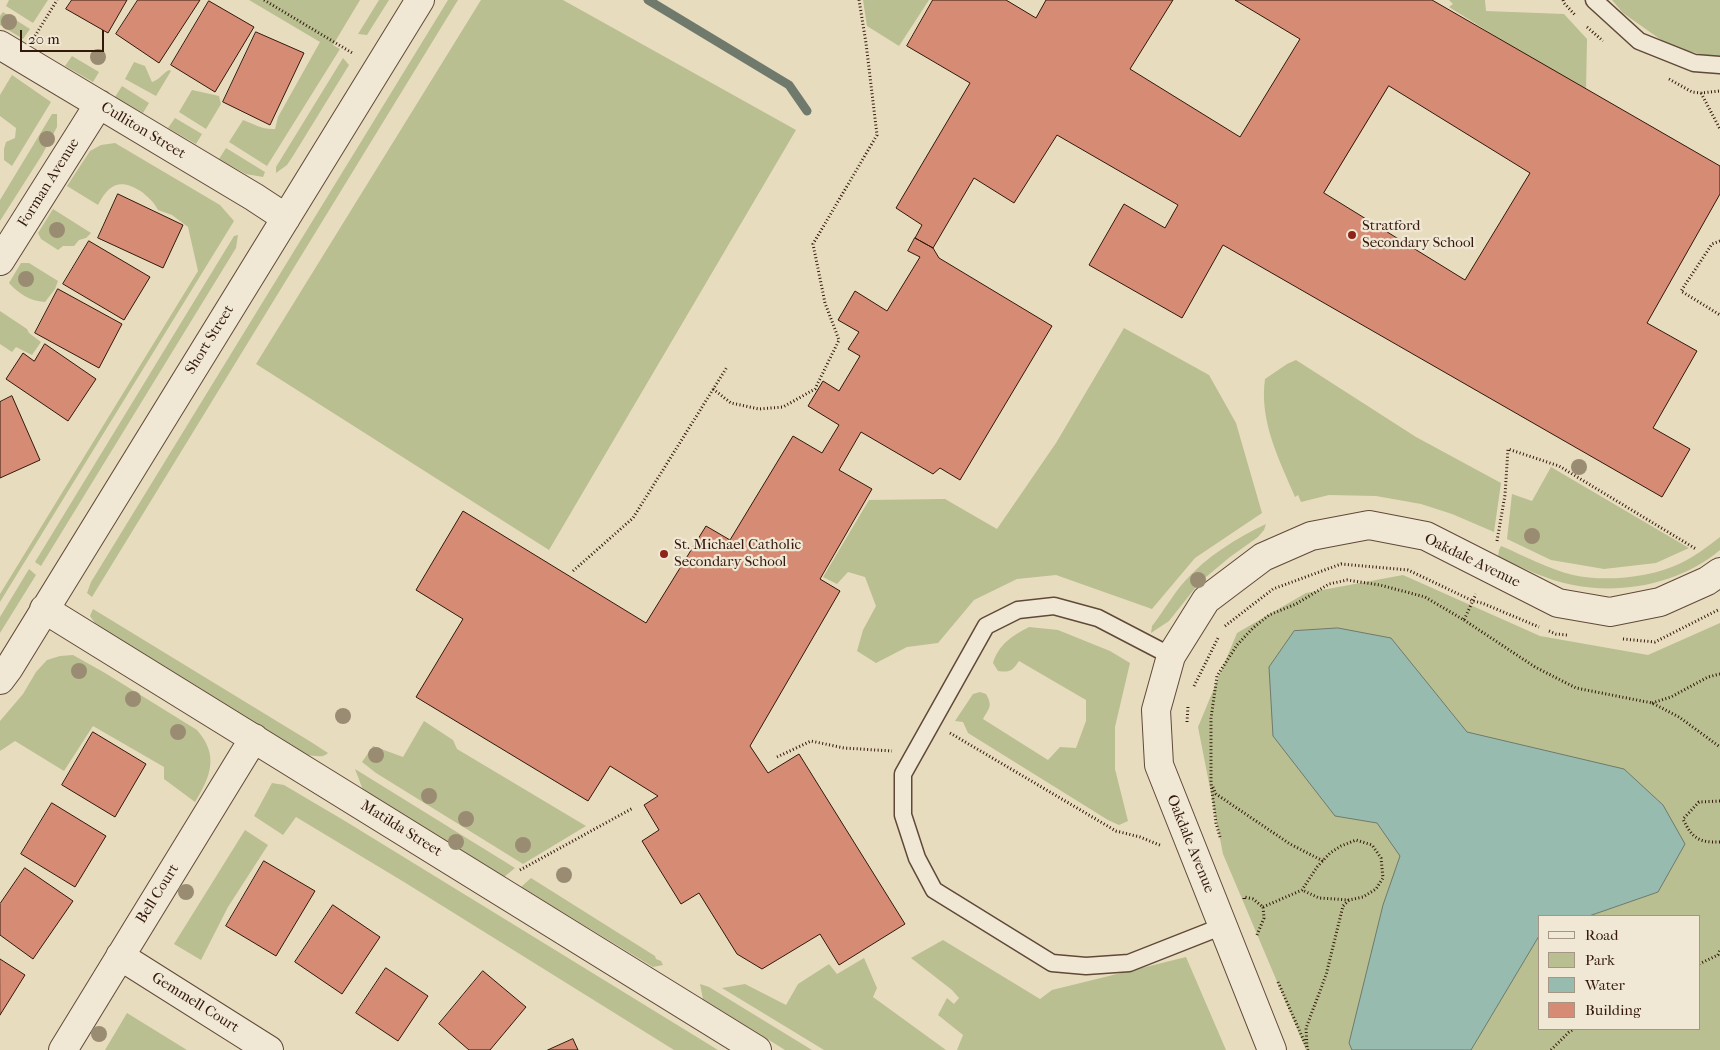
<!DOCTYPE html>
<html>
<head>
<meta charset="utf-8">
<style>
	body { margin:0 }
	#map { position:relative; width:1720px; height:1050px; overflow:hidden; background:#e8dcbf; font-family:"IM FELL French Canon",serif }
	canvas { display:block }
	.legend { position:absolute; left:1538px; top:915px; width:162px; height:115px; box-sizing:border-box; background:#f0e8d5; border:1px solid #a49584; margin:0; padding:6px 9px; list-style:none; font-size:15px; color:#33180b }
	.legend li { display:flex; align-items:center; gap:10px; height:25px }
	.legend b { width:25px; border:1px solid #a49584 }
	.scale { position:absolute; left:20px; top:30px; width:84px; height:22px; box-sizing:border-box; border:2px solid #33180b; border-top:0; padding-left:6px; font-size:15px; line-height:18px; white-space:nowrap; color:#33180b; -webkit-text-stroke:4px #f0e8d5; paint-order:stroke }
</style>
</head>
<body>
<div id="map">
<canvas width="1720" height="1050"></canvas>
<ul class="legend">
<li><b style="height:6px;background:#f0e8d5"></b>Road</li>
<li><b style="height:14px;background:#b9bf90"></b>Park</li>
<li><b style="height:14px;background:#97bcaf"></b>Water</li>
<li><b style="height:14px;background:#d68c74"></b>Building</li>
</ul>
<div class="scale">20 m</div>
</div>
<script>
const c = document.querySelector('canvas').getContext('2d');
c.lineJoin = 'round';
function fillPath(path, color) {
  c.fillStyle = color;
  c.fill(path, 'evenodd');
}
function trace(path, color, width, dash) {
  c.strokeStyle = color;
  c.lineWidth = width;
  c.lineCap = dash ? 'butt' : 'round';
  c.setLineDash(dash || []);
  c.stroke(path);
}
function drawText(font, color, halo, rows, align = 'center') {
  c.font = font + ' "IM FELL French Canon",serif';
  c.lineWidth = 4.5;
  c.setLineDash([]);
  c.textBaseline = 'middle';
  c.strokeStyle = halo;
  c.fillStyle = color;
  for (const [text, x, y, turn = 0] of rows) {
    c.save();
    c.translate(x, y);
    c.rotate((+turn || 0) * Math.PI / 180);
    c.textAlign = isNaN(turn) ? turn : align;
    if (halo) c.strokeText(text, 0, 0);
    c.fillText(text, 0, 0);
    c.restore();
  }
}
fillPath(new Path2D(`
	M9,0H48L33,23L6,6Z
	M249,0H360L333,45L340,49L267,166L229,142L243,120C254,124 263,130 275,129L278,117L320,42Z
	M379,0H389L367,35L358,34Z
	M448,0H458L92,597L87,593L91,582Z
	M481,0H563L796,130L549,550L256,364Z
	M863,0H929L899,46L867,26Z
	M1449,0H1485L1486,11L1564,14L1587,39L1586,93L1449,7L1453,4Z
	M1612,0H1720V56L1714,57L1671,47L1623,13Z
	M3,12L30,29L23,39L0,25V16Z
	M72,56L99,72L93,82L65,66Z
	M343,58L349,65L293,156L287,165L276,173V167Z
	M134,62L145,66L152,82C159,80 162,74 169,70L171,71L156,96L125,79Z
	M12,75L51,102L12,166L4,160V149L6,142L15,138L16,128L0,116V95Z
	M122,86L149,103L143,113L115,97Z
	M192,90L219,96L221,104L206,129L179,112Z
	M52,114H57V127L42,155L0,221V200Z
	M175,118L202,134L196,144L168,128Z
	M115,143L220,205L234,221L0,602V594L198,271L188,227L172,215L158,210C154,202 149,198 142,192C121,178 109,183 98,205L67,186L90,151L101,145Z
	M226,148L265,172L263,177L246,174L219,159Z
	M53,209L91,233L86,238L79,240L74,246H63L58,250L41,239L38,233Z
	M238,235L236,248L41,566L35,562L234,236Z
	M21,263H29L58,281L55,289L45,302C30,301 19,294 9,283Z
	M0,311L27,329L29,333L41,342L32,355L16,347L12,352L0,344Z
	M1124,328L1209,375L1236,423L1262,513L1195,558L1152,609L1056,575L1017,579L974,600L938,643L907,647L876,663L857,651L863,630L876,606L865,577L848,572L837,584L823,577L869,500L945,499L997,529L1056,443Z
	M1296,360L1416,437L1501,483L1494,532L1452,514L1421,504L1376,496L1329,495L1301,502L1298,495L1295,497C1279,459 1259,421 1265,379L1287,364Z
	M1551,467L1689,548L1656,563L1604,569L1551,560L1507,539L1512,494L1532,501Z
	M1266,524L1264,530L1258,537L1230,557L1200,582L1169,621L1151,633L1152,626C1163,612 1172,596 1184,582C1206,557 1236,538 1266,524Z
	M1720,537V550C1681,583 1623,595 1573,585C1546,580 1522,567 1498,557L1499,550L1501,546C1525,556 1548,569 1573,575C1604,582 1649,578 1679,564C1694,557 1707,547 1720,537Z
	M29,569L36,575L0,633V617Z
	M1403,575L1540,636L1648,655L1720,623V1050H1306L1223,854L1198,727L1237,633L1306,593ZM1539,916H1699V1029H1539Z
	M93,609L311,742L328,753C323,759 313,755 306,755L131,647L95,623L90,616Z
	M1029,627L1058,630L1110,651L1130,663L1115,727V769L1128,821L1119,825L1108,820L968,733L963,722L955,721L973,694L980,692L986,694C993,706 989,708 983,719L1048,760L1060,747L1076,748L1086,721V700L1019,661C1013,670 1010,673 998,671L993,663C999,644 1012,636 1029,627Z
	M73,655L105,673L197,730C219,755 211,776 195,802L164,779V767L93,726L64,771L15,741L0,751V721L23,694L36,672L47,660L60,656Z
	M424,721L453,740L457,749L586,826L523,864L376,773L362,762L373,746L403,757Z
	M355,769L515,868L504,877L369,795L363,790Z
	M272,783L284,785L345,821L718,1050H674L404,882L296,817L283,835L254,816Z
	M245,830L268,845L228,907L201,960L174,944Z
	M531,878L655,956L656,959L661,961L663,965L653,967L521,887Z
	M943,940L1040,999L1052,990L1186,957L1226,1050H957L963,1035L938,1015L947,998L954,1004L959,998L952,990L911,958Z
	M864,958L877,988L873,997L946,1050H824L722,988L745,984L786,1005L798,984L829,964L837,974Z
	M700,984L709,987L812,1050H785L703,999Z
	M127,1013L187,1050H105Z`), '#b9bf90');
const water = new Path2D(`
	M1338,628L1391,638L1467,732L1624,769L1663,805L1685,844L1658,892L1589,916H1539V936L1471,1050H1352L1349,1043L1383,905L1400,856L1377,823L1335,816L1273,736L1269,667L1294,631Z`);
fillPath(water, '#97bcaf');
trace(water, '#6f7a6d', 1);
trace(new Path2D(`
	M648,0L789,85L807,111`), '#6f7a6d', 9);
const building = new Path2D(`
	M72,0H127L108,33L66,9Z
	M138,0H200L159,63L116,34Z
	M933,0H1006L1036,18L1046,0H1173L1130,69L1240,137L1300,39L1235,0H1432L1720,166V194L1647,323L1697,351L1653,428L1690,449L1662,497L1223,245L1182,318L1089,265L1124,204L1165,228L1178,205L1057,135L1014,203L974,178L933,248L915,238L922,225L896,208L970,83L907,46ZM1389,86L1530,173L1465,280L1324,193Z
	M209,1L254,27L215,92L171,65Z
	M256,32L304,53L270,125L223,102Z
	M118,194L183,225L163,268L98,238Z
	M915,238L933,248L939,258L1052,326L960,480L940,468L933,474L861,432L839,470L872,489L820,579L840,591L750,746L768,773L799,754L905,924L839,965L820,934L762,969L737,954L699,893L681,904L642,841L659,830L644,805L658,796L610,766L588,801L416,697L463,619L416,590L463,511L646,623L706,526L730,540L793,436L822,453L839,425L808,406L823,381L839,391L860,356L848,349L859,332L838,320L855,291L887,311L920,257L908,251Z
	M89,241L150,277L124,320L63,284Z
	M58,289L122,324L99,368L35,333Z
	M45,344L96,379L68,421L6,379L23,353L34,361Z
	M12,396L40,460L0,478V402Z
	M93,732L146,764L115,817L62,785Z
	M52,803L106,836L75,887L21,854Z
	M264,861L315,891L276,956L226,926Z
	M25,868L73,901L33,959L0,935V904Z
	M333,905L380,937L342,994L295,962Z
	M0,959L25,975L0,1015Z
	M386,968L428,996L398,1041L356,1013Z
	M483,971L526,1007L490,1050H469L439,1024Z
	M573,1039L578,1050H548Z`);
fillPath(building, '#d68c74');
trace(building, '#33180b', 1);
const lane = new Path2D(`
	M1594,0L1639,41L1694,63L1720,65
	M1171,656L1098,618L1054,606L1018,610L986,626L903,774V815L917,858L934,890L1052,963L1086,966L1129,963L1223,926`);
const street = new Path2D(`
	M0,45L254,197L286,218
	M0,261L99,104
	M44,609L757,1050
	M0,680L9,668L420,0
	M120,956L269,1050
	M63,1050L254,738
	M1272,1050L1159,765L1156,710L1171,656L1206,600L1263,557L1311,536L1369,525L1426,536L1558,603L1610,612L1660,602L1707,581L1720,572`);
trace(lane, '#604938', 19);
trace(street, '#604938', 30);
trace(new Path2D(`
	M264,0L354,54
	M1563,0L1564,3L1576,16
	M1587,27L1603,41
	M35,36L57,0
	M1669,79L1692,92L1701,93L1720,91
	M1701,93L1720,129
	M1720,241L1712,244L1681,291L1720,315
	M713,389L731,403L759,409L783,407L815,389L839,340L825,303L813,244L877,135L866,43L859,0
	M1497,541L1505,495L1508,449L1559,466L1696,549
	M573,571L633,518L727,367
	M1464,620L1535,667L1576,688L1652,703L1679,717L1720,747
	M1225,626L1273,589L1341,564L1408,570L1473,601L1482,603L1539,627
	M1549,631L1556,634L1567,635
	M1623,639L1655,642L1720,609
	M1194,686L1218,638
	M1652,703L1671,697L1708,677L1720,674
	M1187,722L1188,706
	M950,733L1116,831L1140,837L1162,846
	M777,757L811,741L844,748L892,751
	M1213,787L1216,794L1290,844L1323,861
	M1720,801L1699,802L1683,819C1692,838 1699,843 1720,842
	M1220,837L1216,823L1211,783V718L1217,676L1237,645L1253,628L1269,615L1296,604L1329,584L1347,580L1380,585L1425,597L1464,620L1476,594
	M520,870L633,808
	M1244,899V897L1253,899L1263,907L1264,918L1257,935
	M1263,907L1302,890L1317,867L1330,853L1341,846L1356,840L1372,845L1381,858L1383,878L1376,889L1363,897L1349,900L1319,898L1302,890
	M1699,964L1718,955L1720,950
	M1278,982L1308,1050
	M1307,1047L1306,1028L1326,975L1343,906L1349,900
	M1551,1050L1569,1032L1574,1029`), '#33180b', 3, [1, 2.5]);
trace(lane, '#f0e8d5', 16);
trace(street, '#f0e8d5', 28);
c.fillStyle = '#9a8c72';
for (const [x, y] of [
	[9,22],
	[98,57],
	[47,139],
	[57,230],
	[26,279],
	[1579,467],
	[1532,536],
	[1198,580],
	[79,671],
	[133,699],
	[343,716],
	[178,732],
	[376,755],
	[429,796],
	[466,819],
	[456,842],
	[523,845],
	[564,875],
	[186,892],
	[99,1034]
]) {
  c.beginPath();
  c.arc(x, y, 8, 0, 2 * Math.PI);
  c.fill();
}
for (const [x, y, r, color] of [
	[1352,235,5,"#8f2418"],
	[664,554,5,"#8f2418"]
]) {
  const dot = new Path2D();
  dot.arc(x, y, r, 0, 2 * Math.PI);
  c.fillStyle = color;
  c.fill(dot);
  trace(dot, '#f0e8d5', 2);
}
drawText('15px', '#33180b', '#f0e8d5', [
	["Culliton Street",143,131,31],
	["Forman Avenue",49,183,-58],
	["Short Street",210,340,-58],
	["Oakdale Avenue",1472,561,26],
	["Matilda Street",401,829,32],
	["Oakdale Avenue",1190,844,68],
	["Bell Court",158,894,-58],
	["Gemmell Court",195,1003,32]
]);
drawText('15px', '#33180b', '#f0e8d5', [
	["Stratford",1362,226],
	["Secondary School",1362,243],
	["St. Michael Catholic",674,545],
	["Secondary School",674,562]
], 'left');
</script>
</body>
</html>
